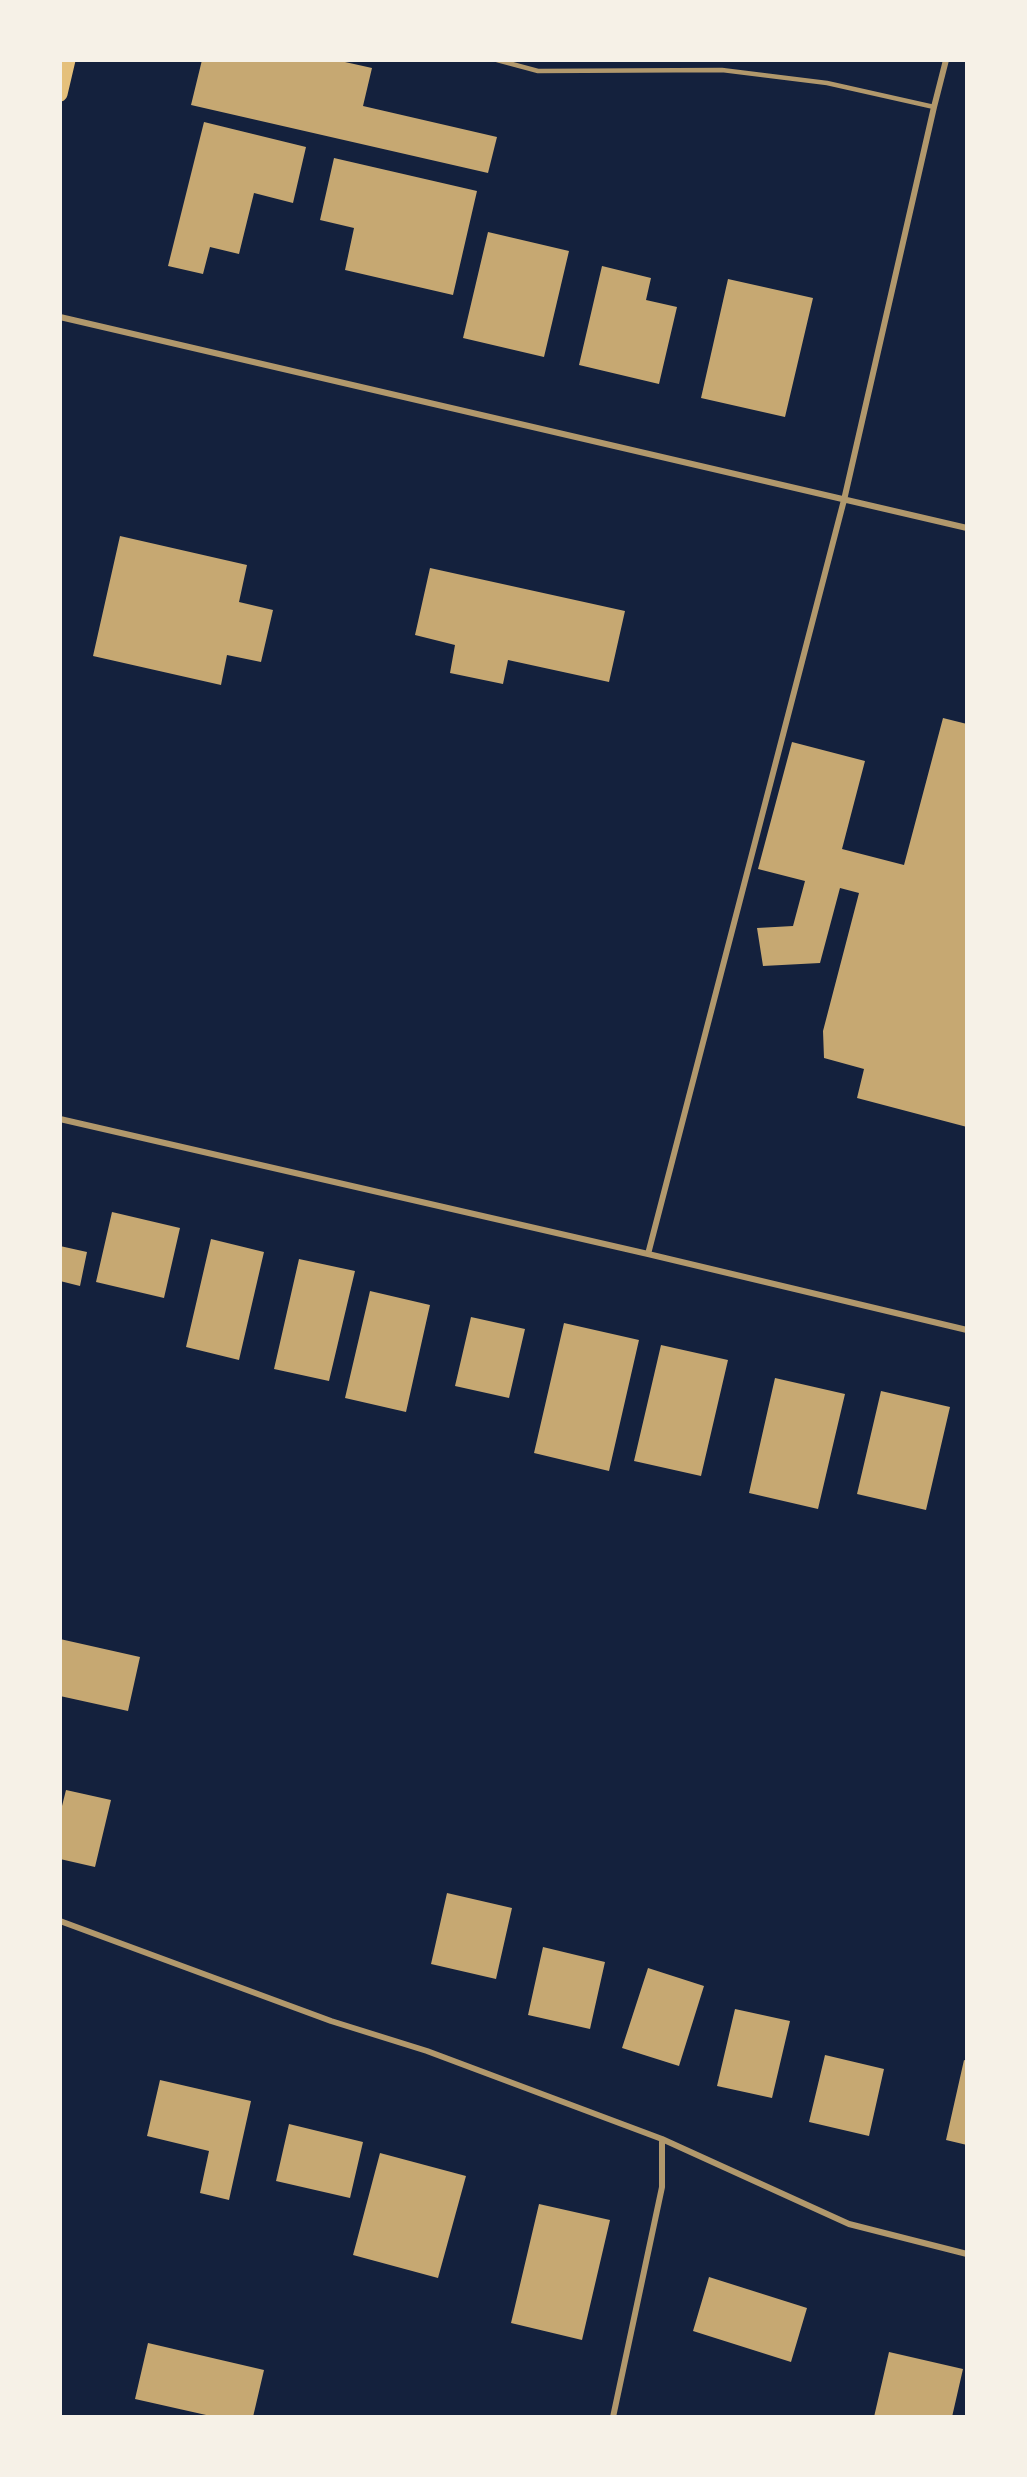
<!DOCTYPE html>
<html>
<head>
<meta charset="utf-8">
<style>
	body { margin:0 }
	#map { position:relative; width:1027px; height:2477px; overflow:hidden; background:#14213d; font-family:"Roboto Condensed",sans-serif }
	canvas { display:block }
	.frame { position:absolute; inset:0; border:62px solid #f6f1e7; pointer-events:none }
</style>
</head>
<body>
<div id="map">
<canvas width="1027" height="2477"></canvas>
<div class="frame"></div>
</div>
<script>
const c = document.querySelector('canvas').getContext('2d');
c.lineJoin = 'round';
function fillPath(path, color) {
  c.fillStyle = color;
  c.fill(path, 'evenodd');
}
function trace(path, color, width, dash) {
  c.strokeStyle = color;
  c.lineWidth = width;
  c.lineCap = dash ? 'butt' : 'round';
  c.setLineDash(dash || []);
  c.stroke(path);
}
fillPath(new Path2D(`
	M202,60H336L372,68L363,106L497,137L488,173L191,105Z
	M204,122L306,147L293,203L254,193L239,254L210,247L203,274L168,266Z
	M334,158L477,191L453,295L345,270L354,228L320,220Z
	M488,232L569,251L544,357L463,338Z
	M602,266L651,278L646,300L677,307L659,384L579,365Z
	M728,279L813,298L785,417L701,398Z
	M120,536L247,565L239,602L273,610L261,662L227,655L221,685L93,656Z
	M430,568L625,611L609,682L508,660L503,684L450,673L455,645L415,635Z
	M943,718L967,724V1127L857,1098L864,1069L824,1058L823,1031L859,893L840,888L820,963L763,966L757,928L793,926L805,881L758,869L792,742L865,761L842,849L904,865Z
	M112,1212L180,1228L164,1298L96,1282Z
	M211,1239L264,1252L239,1360L186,1347Z
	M60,1246L87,1252L80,1286L60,1281Z
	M299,1259L355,1271L329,1381L274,1369Z
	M370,1291L430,1305L406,1412L345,1398Z
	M471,1317L525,1329L509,1398L455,1386Z
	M564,1323L639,1340L609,1471L534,1453Z
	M661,1345L728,1360L701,1476L634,1461Z
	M775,1378L845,1394L818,1509L749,1493Z
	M881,1391L950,1407L926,1510L857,1494Z
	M60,1639L140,1657L128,1711L60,1696Z
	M66,1790L111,1800L95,1867L60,1859V1814Z
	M447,1893L512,1908L496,1979L431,1964Z
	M543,1947L605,1962L590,2029L528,2015Z
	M648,1968L704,1986L679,2066L622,2048Z
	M735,2009L790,2021L772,2098L717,2086Z
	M825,2055L884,2069L869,2136L809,2122Z
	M964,2060L967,2061V2145L946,2140Z
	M160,2080L251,2101L229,2200L200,2193L209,2151L147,2136Z
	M289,2124L363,2142L350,2198L276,2181Z
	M380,2153L466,2176L438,2278L353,2255Z
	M539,2204L610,2220L582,2340L511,2323Z
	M709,2277L807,2308L791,2362L693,2331Z
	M148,2343L264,2370L253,2417H215L135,2399Z
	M889,2352L963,2369L952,2417H874Z`), '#c6a872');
trace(new Path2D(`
	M497,60L538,71L722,70L827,83L934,107`), '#b1986c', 4.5);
trace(new Path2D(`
	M60,317L967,528
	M60,1119L648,1254L967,1330
	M648,1254L844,500L934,107L946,60
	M60,1921L331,2021L427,2051L662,2139L849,2224L967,2254
	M613,2417L662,2187V2139`), '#b1986c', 6);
trace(new Path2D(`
	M60,94L68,60`), '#e5c07b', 15);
</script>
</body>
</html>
